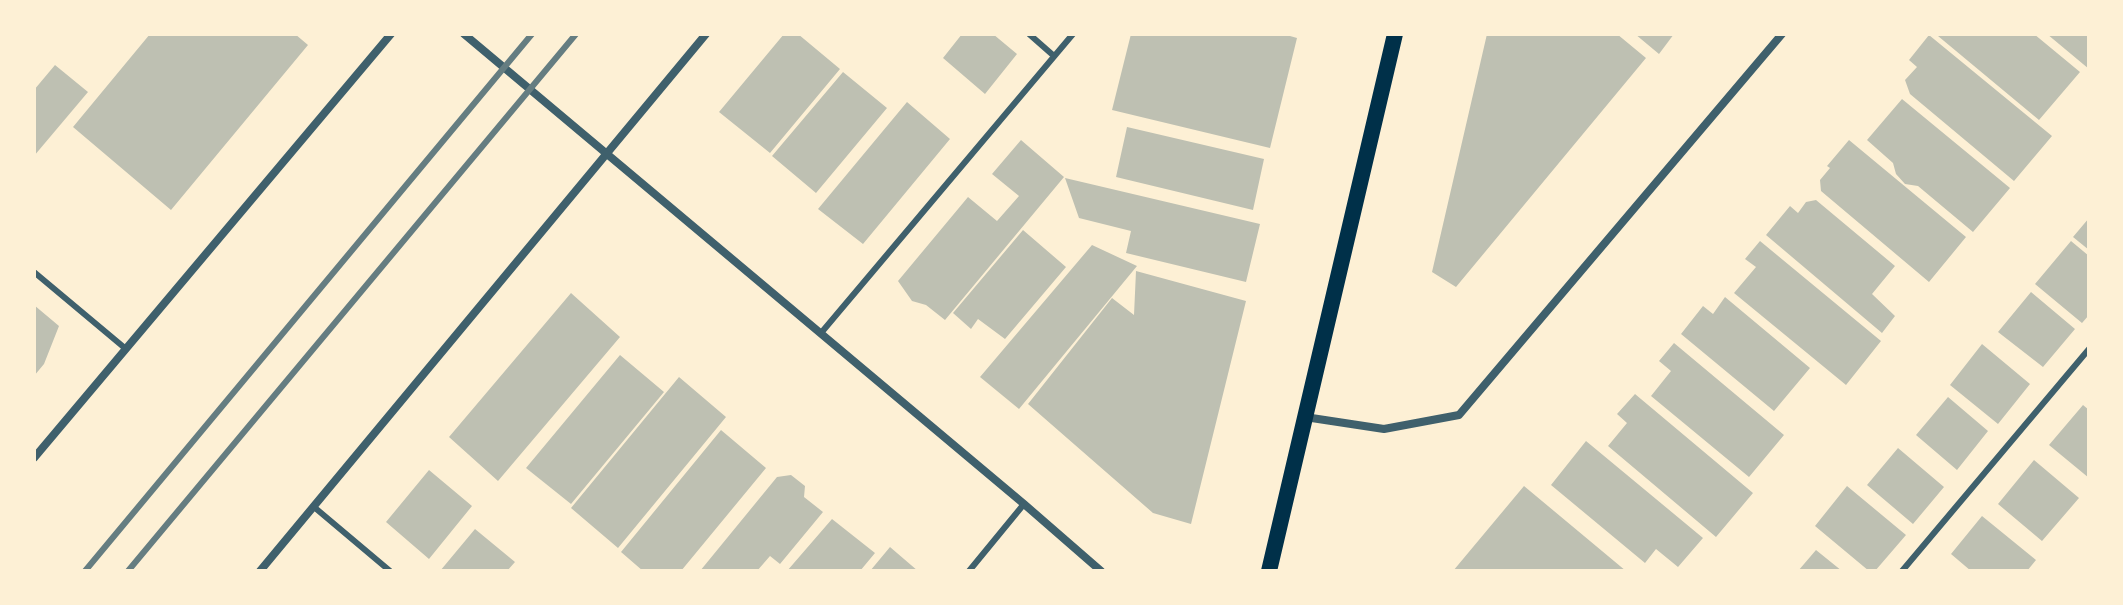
<!DOCTYPE html>
<html>
<head>
<meta charset="utf-8">
<style>
	body { margin:0 }
	#map { position:relative; width:2123px; height:605px; overflow:hidden; background:#fdf0d5; font-family:"Sofia Sans Condensed",sans-serif }
	canvas { display:block }
	.frame { position:absolute; inset:0; border:36px solid #fdf0d5; pointer-events:none }
</style>
</head>
<body>
<div id="map">
<canvas width="2123" height="605"></canvas>
<div class="frame"></div>
</div>
<script>
const c = document.querySelector('canvas').getContext('2d');
c.lineJoin = 'round';
function fillPath(path, color) {
  c.fillStyle = color;
  c.fill(path, 'evenodd');
}
function trace(path, color, width, dash) {
  c.strokeStyle = color;
  c.lineWidth = width;
  c.lineCap = dash ? 'butt' : 'round';
  c.setLineDash(dash || []);
  c.stroke(path);
}
fillPath(new Path2D(`
	M150,34H295L308,45L171,210L73,127Z
	M784,34H798L840,69L770,153L719,112Z
	M962,34H993L1017,54L985,94L943,58Z
	M1131,34H1283L1297,38L1270,148L1112,110Z
	M1487,34H1617L1646,58L1456,287L1432,272Z
	M1635,34H1674L1659,54Z
	M1940,34H2034L2080,72L2039,120L1938,36Z
	M2047,34H2089V69Z
	M1929,35L2052,136L2014,181L1910,94L1905,80L1917,67L1909,60Z
	M55,65L88,92L34,156V90Z
	M843,72L887,108L816,193L772,156Z
	M1902,99L2010,188L1973,232L1918,186L1905,184L1896,174L1893,163L1867,140Z
	M907,102L950,139L863,244L818,209Z
	M1127,127L1264,159L1253,210L1116,177Z
	M1021,140L1064,177L945,320L926,305L912,301L898,281L968,197L997,221L1019,196L992,174Z
	M1849,140L1966,237L1929,282L1821,191L1820,180L1830,168L1827,166Z
	M1065,178L1260,224L1246,282L1126,253L1131,231L1079,218Z
	M1816,200L1895,266L1872,294L1895,316L1882,333L1766,235L1790,206L1798,213L1806,202Z
	M2089,218V250L2073,237Z
	M1023,230L1066,267L1005,339L978,319L971,329L953,313Z
	M1760,241L1881,341L1846,385L1734,293L1756,267L1745,259Z
	M2071,241L2089,256V315L2082,323L2035,284Z
	M1092,245L1137,266L1019,409L980,377Z
	M1136,271L1246,301L1191,524L1153,513L1028,404L1112,298L1134,315Z
	M2031,292L2075,329L2043,367L1998,332Z
	M571,293L620,337L498,481L449,437Z
	M1725,297L1810,368L1774,411L1681,334L1703,306L1713,314Z
	M34,305L59,326L44,364L34,376Z
	M1674,343L1784,435L1749,477L1651,396L1671,371L1659,361Z
	M1982,344L2030,384L1998,424L1950,385Z
	M620,355L664,392L571,504L526,468Z
	M679,377L726,417L618,548L571,508Z
	M1635,394L1753,493L1716,537L1608,446L1627,423L1617,414Z
	M1948,397L1988,431L1957,470L1916,435Z
	M2083,405L2089,410V478L2049,445Z
	M721,430L766,468L681,571H643L621,552Z
	M1586,441L1703,538L1678,567L1656,549L1645,563L1551,485Z
	M1898,448L1944,487L1913,524L1867,485Z
	M2034,460L2079,498L2042,541L1998,504Z
	M429,470L472,506L429,559L386,522Z
	M791,475L805,486L804,497L823,512L780,564L770,556L757,571H700L777,477Z
	M1524,486L1626,571H1453Z
	M1847,486L1906,535L1875,571H1869L1815,526Z
	M1982,516L2036,560L2027,571H1971L1951,554Z
	M832,519L875,553L860,571H787Z
	M475,529L515,562L507,571H440Z
	M890,547L918,571H870Z
	M1816,550L1842,571H1798Z`), '#bec0b2');
trace(new Path2D(`
	M1029,34L1054,56
	M34,272L126,349
	M821,333L1073,34
	M314,507L390,571
	M969,571L1024,504
	M1902,571L2089,349`), '#3f606c', 6);
trace(new Path2D(`
	M464,34L1024,504L1101,571
	M1305,417L1384,429L1459,415L1782,34
	M34,458L391,34
	M260,571L706,34`), '#3f606c', 8);
trace(new Path2D(`
	M1269,571L1395,34`), '#003049', 16);
trace(new Path2D(`
	M85,571L532,34
	M128,571L576,34`), '#657d81', 6);
</script>
</body>
</html>
